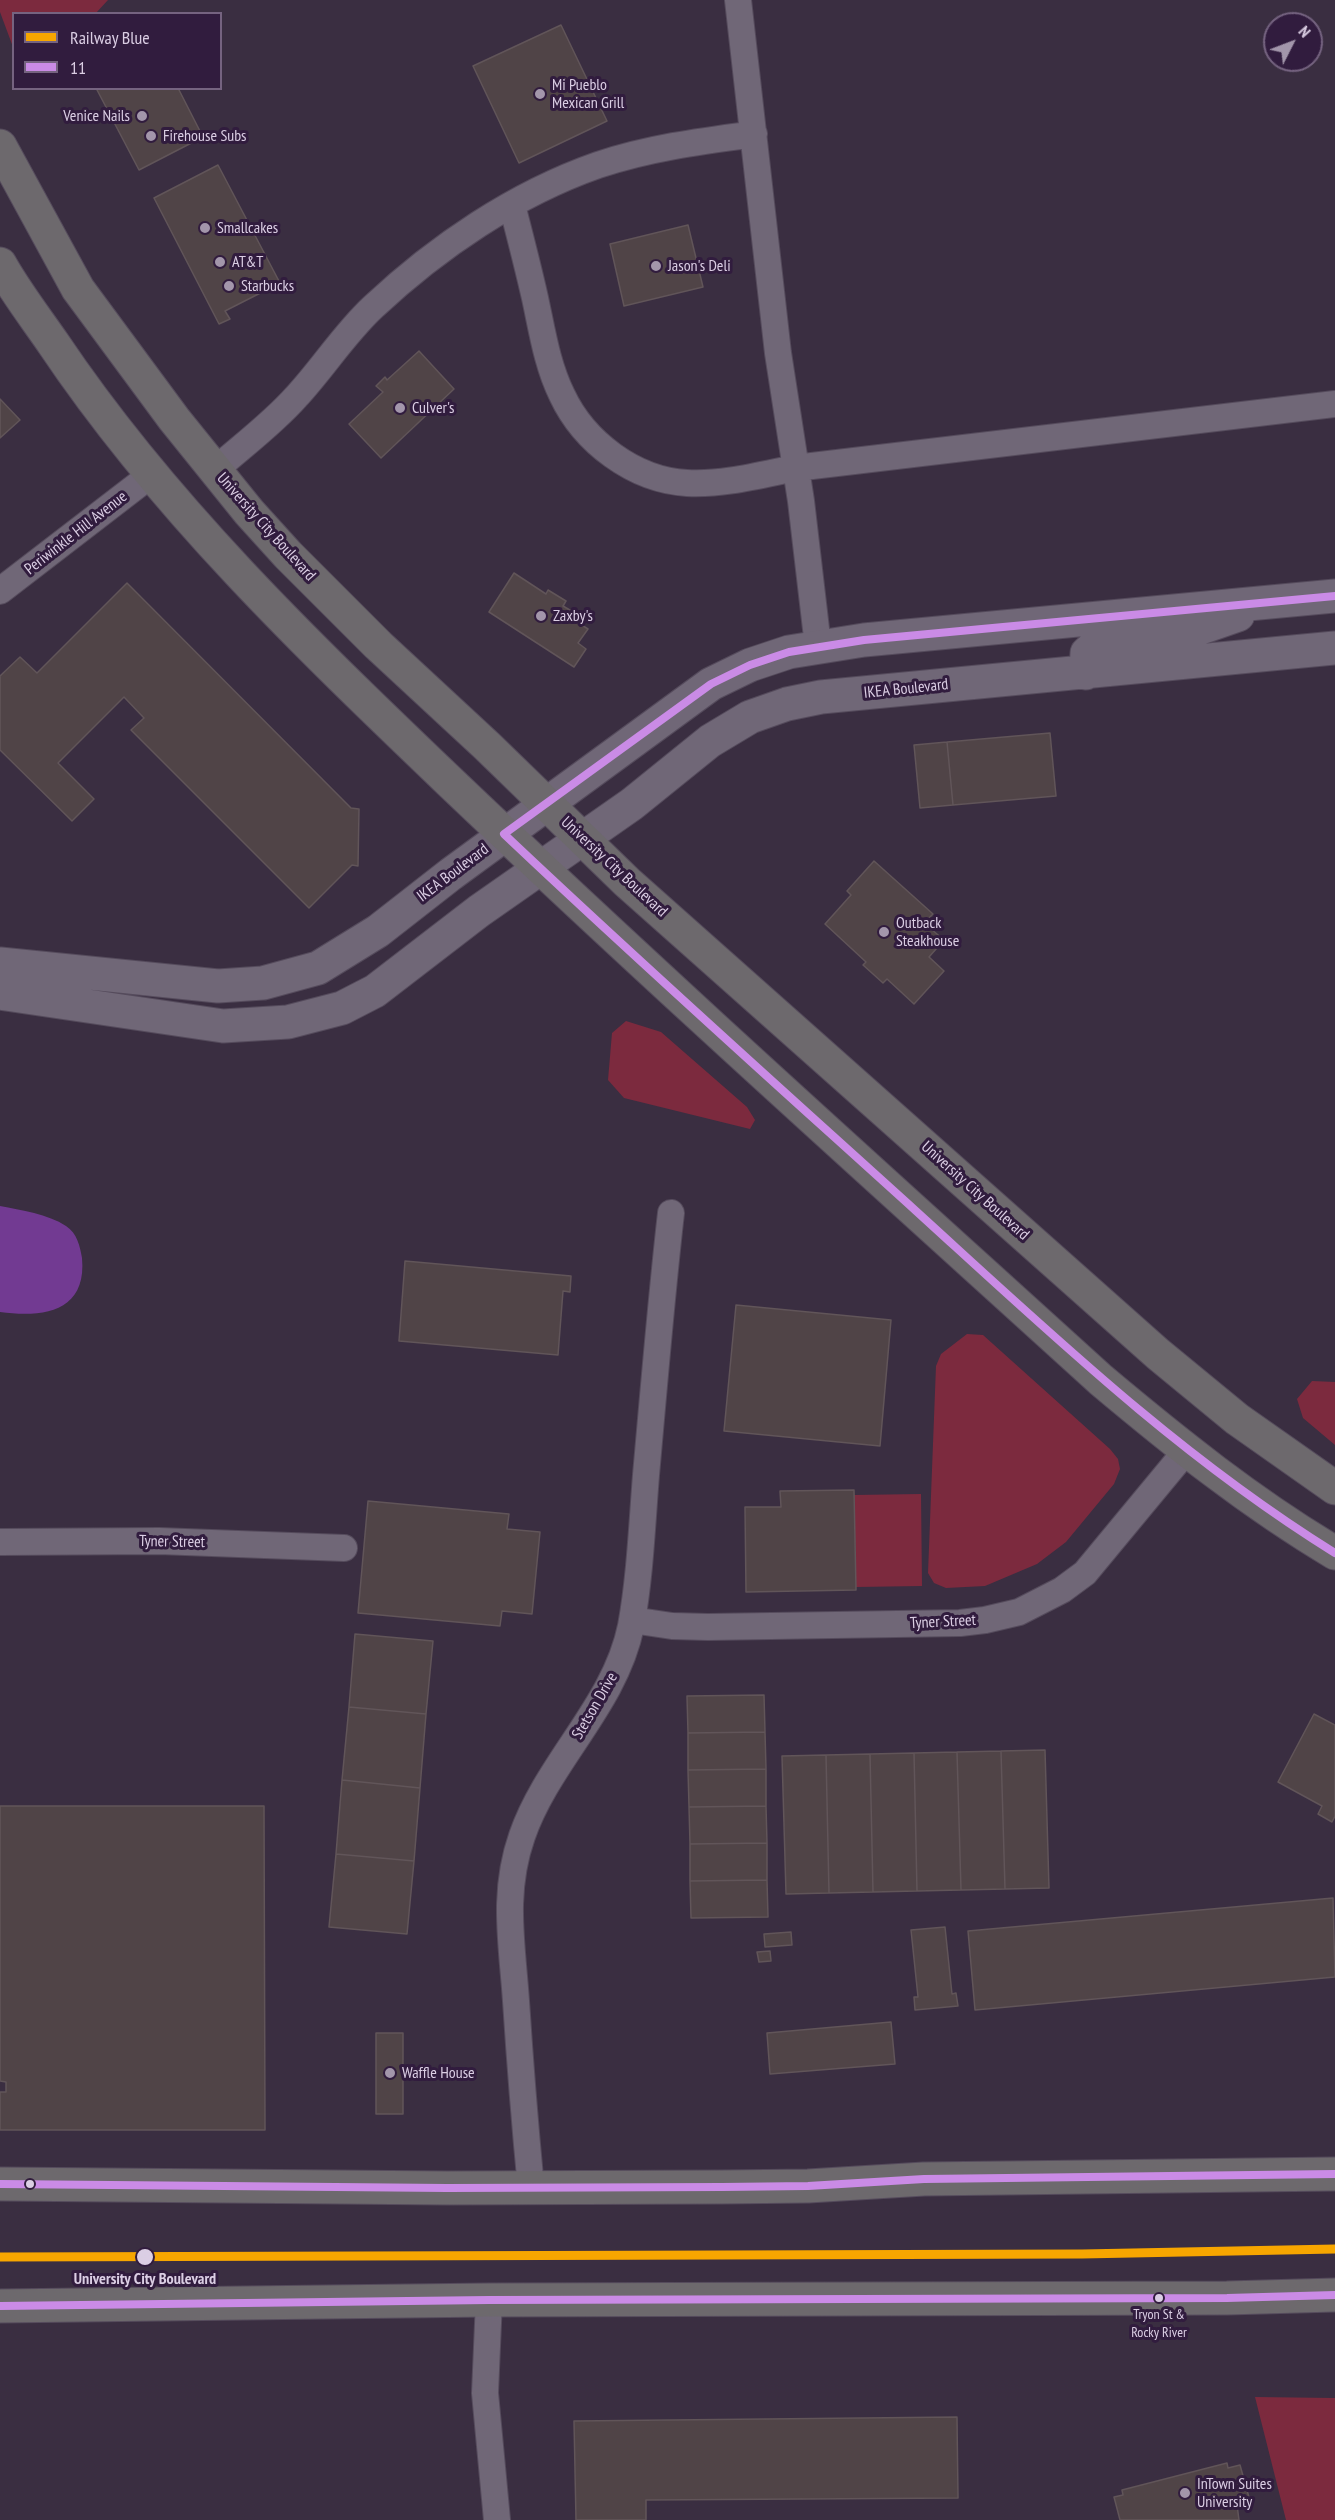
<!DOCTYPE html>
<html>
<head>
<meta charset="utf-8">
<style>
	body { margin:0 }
	#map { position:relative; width:1335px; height:2520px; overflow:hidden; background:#3a2e41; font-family:"PT Sans Narrow",sans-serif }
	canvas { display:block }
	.legend { position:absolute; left:12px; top:12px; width:210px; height:78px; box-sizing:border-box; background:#311c3e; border:2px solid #756380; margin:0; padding:8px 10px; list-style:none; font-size:18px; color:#dbcee4 }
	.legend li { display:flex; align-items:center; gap:12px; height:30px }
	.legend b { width:30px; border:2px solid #756380 }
	.north { position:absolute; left:1263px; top:12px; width:60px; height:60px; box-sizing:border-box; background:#311c3e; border:2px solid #756380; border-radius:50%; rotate:48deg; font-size:16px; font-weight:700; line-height:24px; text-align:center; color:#dbcee4 }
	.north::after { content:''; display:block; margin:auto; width:21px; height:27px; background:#a396ab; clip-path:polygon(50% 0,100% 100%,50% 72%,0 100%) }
</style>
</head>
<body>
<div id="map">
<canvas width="1335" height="2520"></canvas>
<ul class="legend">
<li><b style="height:8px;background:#f7a600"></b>Railway Blue</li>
<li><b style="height:8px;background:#ca8be6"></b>11</li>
</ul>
<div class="north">N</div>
</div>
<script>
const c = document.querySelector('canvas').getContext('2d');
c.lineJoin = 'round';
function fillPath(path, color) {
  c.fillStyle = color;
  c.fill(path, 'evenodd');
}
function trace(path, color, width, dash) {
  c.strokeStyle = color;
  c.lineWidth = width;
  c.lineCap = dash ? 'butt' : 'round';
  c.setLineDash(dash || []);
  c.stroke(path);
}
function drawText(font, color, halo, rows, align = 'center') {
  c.font = font + ' "PT Sans Narrow",sans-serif';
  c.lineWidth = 6;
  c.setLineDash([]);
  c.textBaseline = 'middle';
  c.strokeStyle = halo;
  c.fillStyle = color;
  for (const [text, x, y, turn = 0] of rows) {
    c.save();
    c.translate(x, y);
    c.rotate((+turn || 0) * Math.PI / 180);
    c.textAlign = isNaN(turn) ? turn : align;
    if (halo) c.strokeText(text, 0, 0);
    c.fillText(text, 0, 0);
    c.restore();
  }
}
fillPath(new Path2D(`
	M0,0H108L96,13L14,14L13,47L0,12Z
	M626,1021L661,1032L747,1107L755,1120L750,1129L624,1098L608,1080L612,1033Z
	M967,1334L983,1335L1110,1449L1118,1459L1120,1469L1114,1484L1066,1542L1037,1564L985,1586L946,1588L934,1583L928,1573L936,1366L941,1354Z
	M1312,1381L1335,1382V1445L1303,1418L1297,1399Z
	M921,1494L922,1586L856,1587L854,1495Z
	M1255,2397L1335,2398V2520H1286Z`), '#7c2a3e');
fillPath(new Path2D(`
	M0,1206C21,1210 48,1214 66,1226C77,1233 80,1246 82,1258C87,1312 43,1318 0,1312Z`), '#723a92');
const building = new Path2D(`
	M561,25L607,121L519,163L473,66Z
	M96,88H178L203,137L139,170Z
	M218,165L280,283L225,311L230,319L219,324L154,198Z
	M688,225L703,287L624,306L610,244Z
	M419,351L454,389L381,458L349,424L383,392L376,386L385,377L387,380Z
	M0,399L20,420L0,438Z
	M514,573L546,594L548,590L566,601L563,606L580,616L577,622L588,629L578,643L586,649L574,667L489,612Z
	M127,583L351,808L359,809L358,866L352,865L309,908L131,730L144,718L124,697L58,763L94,799L72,821L0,750V676L20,657L37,673Z
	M1050,733L1056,796L953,805L947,742Z
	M947,742L953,805L920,808L914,745Z
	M874,861L933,914L924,923L944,940L929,957L944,971L914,1004L887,979L883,983L863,965L866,962L825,924L851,895L847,891Z
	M405,1261L571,1276L570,1292L563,1291L558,1355L399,1341Z
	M736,1305L891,1320L880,1446L724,1431Z
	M854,1490L856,1590L746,1592L745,1507H781L780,1491Z
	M368,1501L509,1514L507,1529L540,1532L532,1614L502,1611L500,1626L358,1613Z
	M355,1634L433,1641L426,1714L349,1707Z
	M764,1695L765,1732L688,1733L687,1696Z
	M349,1707L426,1714L420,1788L342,1780Z
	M1314,1714L1335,1725V1816L1332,1822L1318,1814L1322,1806L1278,1782Z
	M765,1732L766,1769L688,1770V1733Z
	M1045,1750L1049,1888L1005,1889L1001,1751Z
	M1001,1751L1005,1889L961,1890L957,1752Z
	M957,1752L961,1890L917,1891L914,1753Z
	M914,1753L917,1891L873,1892L870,1754Z
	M870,1754L873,1892L829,1893L826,1755Z
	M826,1755L829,1893L786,1894L782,1756Z
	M766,1769V1806L689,1807L688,1770Z
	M342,1780L420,1788L414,1861L336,1854Z
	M0,1806H264L265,2130H0V2092H6V2082L0,2081Z
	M766,1806L767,1843L690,1844L689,1807Z
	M767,1843V1880L690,1881V1844Z
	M336,1854L414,1861L407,1934L329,1927Z
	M767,1880L768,1917L691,1918L690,1881Z
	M1333,1898L1335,1977L975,2010L968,1931Z
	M945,1927L952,1994L956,1993L958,2006L915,2010L914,1997H918L911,1930Z
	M791,1932L792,1945L765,1947L764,1934Z
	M770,1951L771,1961L759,1962L757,1952Z
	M891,2022L895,2064L770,2074L767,2033Z
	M376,2033H403V2114H376Z
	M957,2417L958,2498L646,2500V2520H576L574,2421Z
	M1227,2463L1228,2468L1240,2465L1250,2501L1237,2505L1239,2520H1120L1114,2497L1123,2495L1122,2490Z`);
fillPath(building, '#504447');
trace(building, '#615559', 1.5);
const minor = new Path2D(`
	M738,0L778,353L801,501L818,646
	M512,205C520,236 528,267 535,298C542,330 547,365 562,395C584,442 634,480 687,483C723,485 760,475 795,468L1335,404
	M215,470C242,446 272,424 296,397C323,368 344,334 373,307C437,247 515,194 598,165C648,148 702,141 754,134
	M0,591L152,474
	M0,1542L159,1541L344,1548
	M632,1620L672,1626L708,1627L960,1623L985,1620L1019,1612L1062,1590L1085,1573L1186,1451
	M531,2188C525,2125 520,2063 516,2001C512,1943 502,1893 522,1836C548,1761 615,1705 631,1626C640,1577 642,1525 646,1475C654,1387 661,1300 671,1213
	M489,2300L485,2393L497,2520`);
const tertiary = new Path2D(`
	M1086,673L1087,653L1096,645L1175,637L1238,615
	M0,964L218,986L263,983L318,968L378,931L451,874L711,684L750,665L789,652L864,640L1335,596
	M0,993L223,1026L288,1022L342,1008L375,991L479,911L632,804L710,741L750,717L787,704L821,697L1335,648`);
const primary = new Path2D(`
	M0,146L78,289L174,419L249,512L288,555L378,645L487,746L627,882L1158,1354L1237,1419L1335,1488
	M0,264C15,291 35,317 53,343C163,507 307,645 449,781C663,985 883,1182 1101,1380C1176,1443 1251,1503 1335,1553
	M0,2184L447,2188L722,2187L808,2186L924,2179L1335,2174
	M0,2306L489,2300L1227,2298L1335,2295`);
trace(minor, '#554b5c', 28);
trace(tertiary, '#554b5c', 35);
trace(primary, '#554b5c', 35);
trace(minor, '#706777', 26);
trace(tertiary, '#706777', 33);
trace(primary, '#6d696d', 33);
trace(new Path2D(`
	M1335,596L864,640L789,652L750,665L711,684L504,834C639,962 778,1086 916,1211C1050,1333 1180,1457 1335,1553
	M0,2184L447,2188L722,2187L808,2186L924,2179L1335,2174
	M0,2306L489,2300L1227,2298L1335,2295`), '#ca8be6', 8);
trace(new Path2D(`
	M0,2257L1082,2254L1335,2249`), '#f7a600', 9);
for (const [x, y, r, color] of [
	[540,94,6,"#a396ab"],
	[142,116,6,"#a396ab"],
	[151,136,6,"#a396ab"],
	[205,228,6,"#a396ab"],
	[220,262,6,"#a396ab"],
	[656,266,6,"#a396ab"],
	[229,286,6,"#a396ab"],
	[400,408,6,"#a396ab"],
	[541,616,6,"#a396ab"],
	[884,932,6,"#a396ab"],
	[390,2073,6,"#a396ab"],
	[30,2184,5,"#dbcee4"],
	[145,2257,9,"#dbcee4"],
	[1159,2298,5,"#dbcee4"],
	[1185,2493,6,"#a396ab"]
]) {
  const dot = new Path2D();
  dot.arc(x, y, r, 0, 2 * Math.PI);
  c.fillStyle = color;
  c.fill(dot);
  trace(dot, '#311c3e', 2);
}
drawText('14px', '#dbcee4', '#311c3e', [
	["Tryon St &",1159,2315],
	["Rocky River",1159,2333]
]);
drawText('16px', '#dbcee4', '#311c3e', [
	["Mi Pueblo",552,85],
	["Mexican Grill",552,103],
	["Venice Nails",130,116,"right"],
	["Firehouse Subs",163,136],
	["Smallcakes",217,228],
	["AT&T",232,262],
	["Jason's Deli",668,266],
	["Starbucks",241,286],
	["Culver's",412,408],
	["Zaxby's",553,616],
	["Outback",896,923],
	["Steakhouse",896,941],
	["Waffle House",402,2073],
	["InTown Suites",1197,2484],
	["University",1197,2502]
], 'left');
drawText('16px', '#dbcee4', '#311c3e', [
	["University City Boulevard",266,527,48],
	["Periwinkle Hill Avenue",76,533,-38],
	["IKEA Boulevard",906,689,-6],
	["University City Boulevard",614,867,43],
	["IKEA Boulevard",453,873,-37],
	["University City Boulevard",975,1191,42],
	["Tyner Street",172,1542,1],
	["Tyner Street",943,1622,-3],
	["Stetson Drive",595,1706,-60]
]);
drawText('bold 16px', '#dbcee4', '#311c3e', [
	["University City Boulevard",145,2279]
]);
</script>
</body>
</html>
